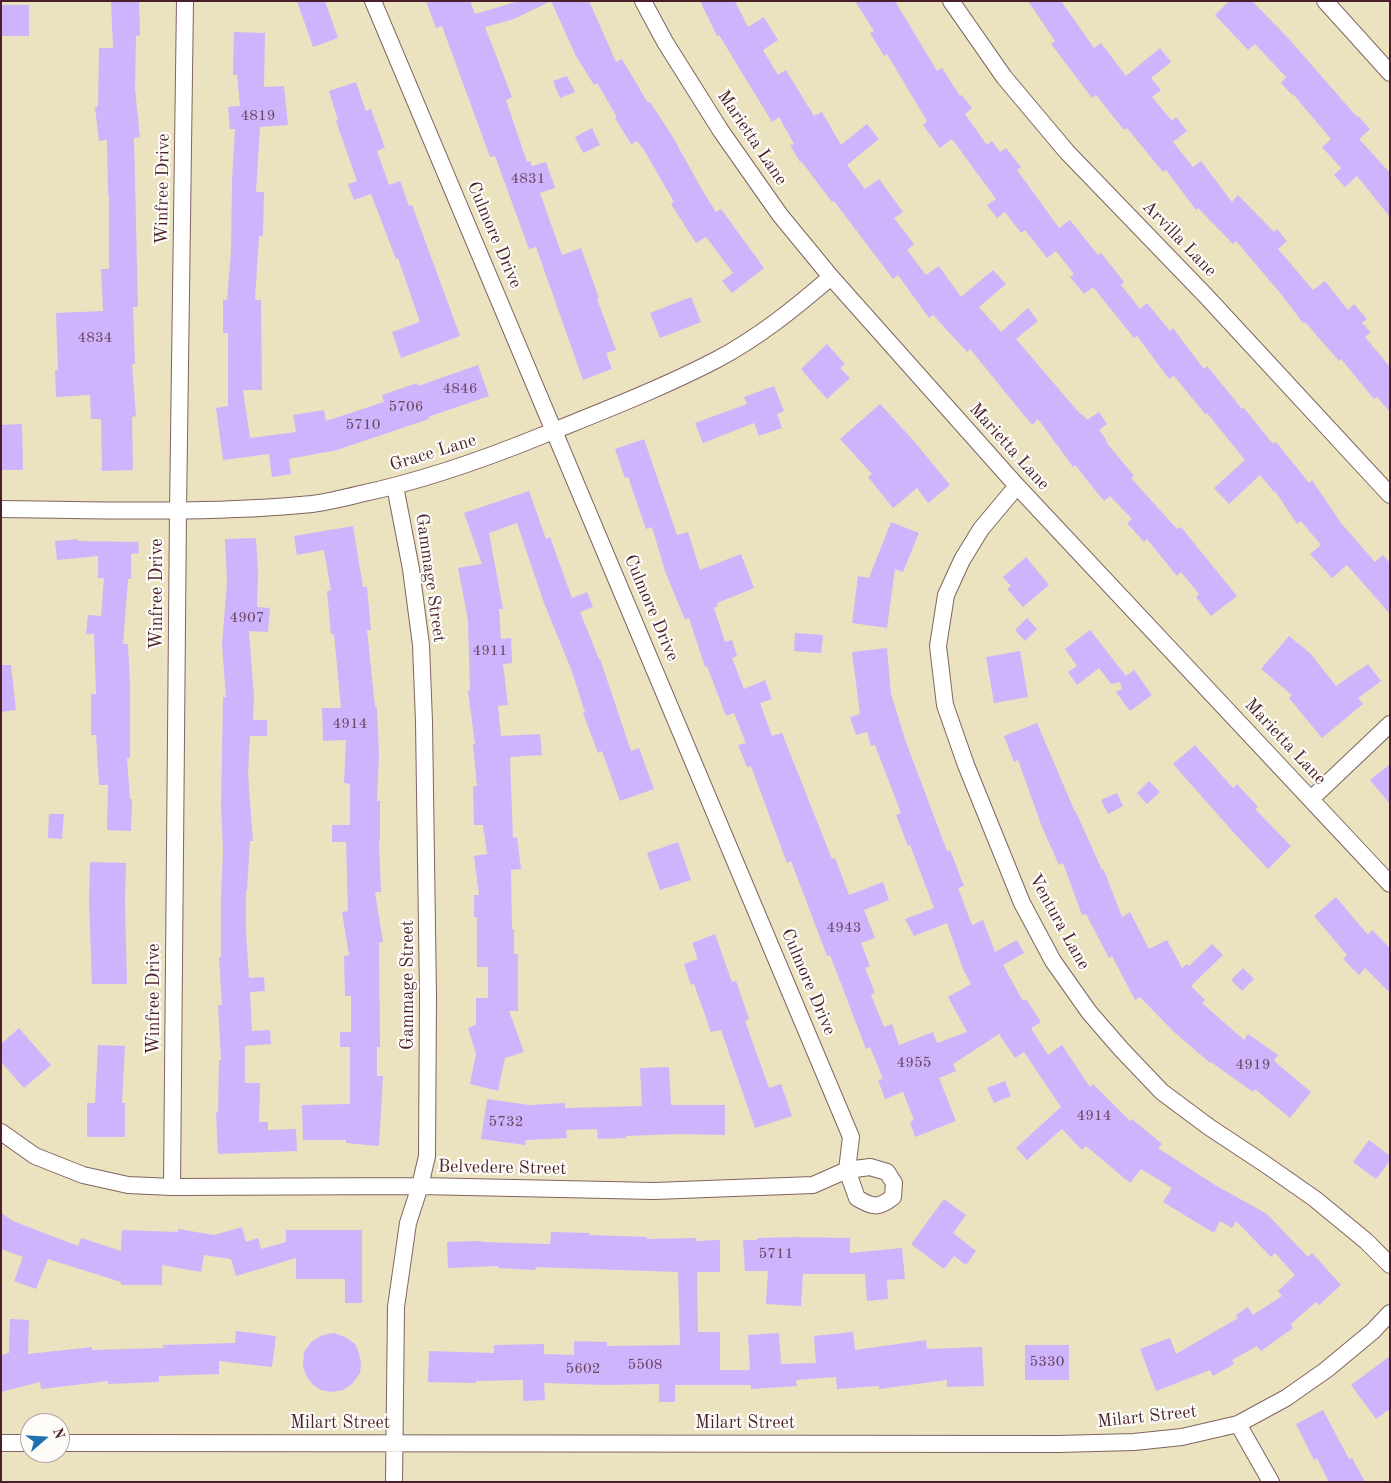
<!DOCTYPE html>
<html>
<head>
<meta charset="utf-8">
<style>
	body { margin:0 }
	#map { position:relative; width:1391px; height:1483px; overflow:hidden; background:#ebe2c0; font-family:"Old Standard TT",serif }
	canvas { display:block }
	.frame { position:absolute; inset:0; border:2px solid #4a1f2b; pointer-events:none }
	.north { position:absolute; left:20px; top:1413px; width:50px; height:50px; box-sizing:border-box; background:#fdfcf7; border:1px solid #b5a4a5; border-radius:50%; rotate:71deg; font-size:14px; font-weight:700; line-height:20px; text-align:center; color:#4a1f2b }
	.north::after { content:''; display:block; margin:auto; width:18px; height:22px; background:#1f6fb2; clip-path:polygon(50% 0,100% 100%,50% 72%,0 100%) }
</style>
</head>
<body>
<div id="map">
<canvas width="1391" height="1483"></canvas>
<div class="frame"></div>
<div class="north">N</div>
</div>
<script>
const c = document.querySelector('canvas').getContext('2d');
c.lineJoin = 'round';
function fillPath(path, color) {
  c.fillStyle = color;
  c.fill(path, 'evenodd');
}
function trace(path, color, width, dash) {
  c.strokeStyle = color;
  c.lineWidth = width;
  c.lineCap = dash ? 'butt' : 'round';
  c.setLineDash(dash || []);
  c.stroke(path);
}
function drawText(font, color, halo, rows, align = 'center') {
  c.font = font + ' "Old Standard TT",serif';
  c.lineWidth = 4.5;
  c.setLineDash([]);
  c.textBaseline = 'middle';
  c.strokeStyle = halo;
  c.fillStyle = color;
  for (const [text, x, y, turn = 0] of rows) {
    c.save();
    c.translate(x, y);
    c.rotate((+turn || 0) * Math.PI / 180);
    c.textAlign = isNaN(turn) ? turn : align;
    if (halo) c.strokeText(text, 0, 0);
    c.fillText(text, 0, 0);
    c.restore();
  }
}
fillPath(new Path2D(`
	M139,1L140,35L136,36L135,89L140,137L134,138L138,307H133L135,364H132L136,416L132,417L133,470L102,471L101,419H91L90,395L56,397L55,370H58L56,313L103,311L101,269H109V195H108L107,140L99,141L95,107H98L99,48H113L111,2Z
	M297,1H325L338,38L313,47Z
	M426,1H470L475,14L519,1H589L616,62L622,59L648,103L650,102L671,134L704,193L716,212L721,209L764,268L732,293L722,281L733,273L706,237L696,243L671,204L674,202L644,150L637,141L631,144L615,118L617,117L597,83L594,85L576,56L551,1L514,19L485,27L512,97L506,100L527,162L530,161L532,166L546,162L555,188L540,193L562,255L581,248L599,298L597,299L616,350L606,353L612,369L583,380L536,247L529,249L495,156L490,157L442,26L436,28Z
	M700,1H735L748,27L764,17L778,40L763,50L778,75L786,70L814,116L822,112L841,145L867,124L879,139L847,165L865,189L879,179L903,212L894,218L914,244L907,250L926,275L939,266L961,297L993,270L1006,284L979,307L1001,332L1028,308L1038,321L1016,339L1081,415L1082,414L1087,420L1099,412L1107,424L1099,430L1107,441L1106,442L1134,476L1131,478L1177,529L1181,527L1237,596L1211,616L1196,597L1199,594L1181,572L1177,576L1147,539L1144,542L1127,523L1132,519L1110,496L1104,501L1075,465L1073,467L1038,419L1032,425L970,349L967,352L933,315L929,318L898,275L893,279L834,201L832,202L801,161L800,162L790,145L794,144L779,117L772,122L719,35L717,36Z
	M855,1H895L937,71L942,68L960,96L962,95L972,108L965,114L987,145L992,141L1000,152L1006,148L1021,167L1017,170L1059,228L1070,220L1098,255L1101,253L1124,282L1121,285L1140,309L1147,303L1170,331L1173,328L1204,369L1207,366L1242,409L1244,408L1273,444L1276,442L1309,483L1312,480L1341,523L1375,562L1383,555L1390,563V614L1347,565L1332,578L1310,554L1321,545L1301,521L1297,524L1275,491L1274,492L1260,475L1229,504L1214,488L1245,460L1207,413L1206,415L1174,376L1169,379L1137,336L1134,338L1093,287L1084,294L1070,277L1074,274L1056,251L1047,258L1025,230L1021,233L1005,212L997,218L987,205L996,199L952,139L940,148L923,125L927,121L887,54L884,56L870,33L874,31Z
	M1028,1H1061L1094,48L1101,43L1126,76L1160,48L1171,62L1151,78L1161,90L1152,97L1172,121L1176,117L1187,131L1173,142L1193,167L1201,161L1232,202L1238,195L1274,232L1277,229L1287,241L1278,249L1313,290L1325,281L1348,310L1354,304L1367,319L1362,323L1371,332L1365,337L1390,367V412L1377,397L1374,399L1341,359L1339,361L1305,322L1303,323L1281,294L1236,241L1233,244L1198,208L1196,210L1166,170L1163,172L1127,128L1124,130L1096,95L1092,98L1051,44L1055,41Z
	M1229,1H1252L1289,39L1357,117L1358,116L1370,129L1359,139L1390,173V217L1357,176L1345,187L1334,175L1341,168L1322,147L1331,139L1293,94L1292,95L1281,83L1286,77L1255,44L1248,50L1215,15Z
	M1,5H29V36H1Z
	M234,32L265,33L264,87L284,86L288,125L260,127L256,192H264L263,236H259L255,300H261L262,390H243L250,438L296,432L293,415L324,410L326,421L384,402L382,395L417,383L418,386L478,365L489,396L428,417L429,419L337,450L289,459L291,474L272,477L269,454L223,460L216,408L228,406V333H223V300H227L231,252L232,180L235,129H230L228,107L240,106L237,75H233Z
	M567,76L575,92L560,98L553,81Z
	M356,82L366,111L371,109L385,148L377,151L389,185L400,181L409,206L412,205L460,336L401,358L392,332L420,322L398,258L396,259L371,194L354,200L348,184L357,181L336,121L338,120L329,91Z
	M592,128L600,145L583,153L575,137Z
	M691,297L701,322L660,338L650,313Z
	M827,344L845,364L840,368L850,378L827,399L801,369Z
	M774,386L784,411L777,414L782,428L759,436L754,423L703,443L695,423L747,404L744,397Z
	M880,404L913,440L950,485L928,503L917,488L893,508L868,477L872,474L840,439Z
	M22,424L23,470H1V425Z
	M644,439L677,535L688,532L700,570L741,554L754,588L717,603L718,606L714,608L725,642L732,640L737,656L732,658L744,689L765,680L772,699L760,703L772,736L782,733L832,859L835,858L849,895L883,882L889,900L864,910L875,938L861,943L870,966L865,968L875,993L871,995L884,1027L892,1024L899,1045L933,1032L937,1043L967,1032L948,997L971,984L963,969L947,923L914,936L905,919L934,908L910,845L908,846L896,815L901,813L875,745L871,746L867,732L856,735L850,717L860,714L852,652L887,648L891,694L906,742L947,851L950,850L964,886L958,888L972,925L983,920L995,952L1017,940L1024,953L1003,965L1023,1001L1026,999L1041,1022L1031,1028L1048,1055L1062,1045L1090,1087L1093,1084L1130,1121L1132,1119L1162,1144L1158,1148L1215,1185L1267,1214L1308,1257L1312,1253L1341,1285L1319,1305L1316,1302L1291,1324L1293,1328L1261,1351L1257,1346L1232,1360L1234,1364L1213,1376L1210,1370L1156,1391L1140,1349L1170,1338L1176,1354L1238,1318L1236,1315L1248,1307L1253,1315L1282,1296L1278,1291L1295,1275L1275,1253L1271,1257L1236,1221L1232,1228L1220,1221L1214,1233L1163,1202L1172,1188L1141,1169L1130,1183L1086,1146L1082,1150L1062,1129L1027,1160L1016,1148L1061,1107L1024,1052L1015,1058L999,1034L953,1064L956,1071L939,1078L956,1121L915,1137L910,1122L914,1120L903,1092L885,1099L878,1080L883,1079L870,1047L866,1049L830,955L827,956L791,861L787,863L751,766L747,767L738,745L746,743L734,713L726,716L707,666L705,667L689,618L685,620L665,571L652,527L646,529L628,477L625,478L615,449Z
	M529,491L546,539L550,537L572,598L587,592L593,607L580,612L599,659H600L631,751L639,748L654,789L620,801L602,751L598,753L583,713L585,712L571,669L544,603L517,523L489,533L503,609H499L501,639L511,638L512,663L503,664L508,705L498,706L501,736L540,734L542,755L510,757L513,838L517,837L521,869L511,870L512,929H514V954H518V1011H509L524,1052L505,1058L498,1091L470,1084L476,1054L468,1028L476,1025V998H488V967H477V917H474V895H479L474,856L487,854L483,825H474L473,786H477L473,744H475L468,691H470L468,620L458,568L482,564L464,513Z
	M891,522L919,533L903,572L895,569L887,628L852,623L858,576L869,578Z
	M353,526L363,587H367L371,630H367L375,707H377L379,754L377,801H380V841H379L381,892H375L383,942L379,943L380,1047H377V1076H383L379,1146L346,1143V1140H303L302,1105L350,1104V1047H340V1032H351V996H345L344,956L349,955L342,912L348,911L346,842H332V825H350V784L344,783L346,740L323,741L322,708H341L334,634H331L327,591L331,590L324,550L297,555L294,536Z
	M256,538L258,572L257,607L270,608L268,632L249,631L254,697L253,720H267V736H250L248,774L253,841H250L247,890H246V933L249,978L264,977L265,991L250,992L252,1031L270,1030L271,1044L245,1046V1083H260L259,1122H268V1130L296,1129L297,1151L218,1154L216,1112H218L219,1060H221L218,1005H222L219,957H221V897L223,851L221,807L223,697H226L222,644L227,582L225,539Z
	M78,539V541L138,542L139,553L131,554V579H128L123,644H128L130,684V758H127L130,799H132L131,831L107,830L108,785H99L96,735H91V694H96L94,634H86L88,615L101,616L104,578H98V556L57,560L55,541Z
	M1026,557L1049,585L1023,607L1007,589L1011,586L1003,577Z
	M1027,618L1037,629L1025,641L1015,630Z
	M1090,630L1126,676L1134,670L1152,695L1130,711L1116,692L1122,689L1120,682L1111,684L1099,668L1077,685L1068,672L1077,666L1065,649Z
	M795,633L823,635L821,653L794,651Z
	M1289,636L1310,653L1336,686L1368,664L1381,681L1358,698L1363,704L1322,738L1289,698L1292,695L1261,669Z
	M1020,651L1028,697L994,703L986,657Z
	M1,665H11L16,710L1,712Z
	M1037,723L1075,812H1076L1102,870H1104L1122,917L1130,912L1149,949L1167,940L1182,968L1187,964L1189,966L1212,944L1223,955L1191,986L1205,1000L1202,1003L1244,1040L1248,1034L1278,1055L1274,1061L1311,1092L1290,1118L1255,1089L1253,1092L1211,1062L1210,1063L1173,1031L1140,997L1135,1000L1112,956L1109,958L1086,914L1082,915L1063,863L1059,865L1042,827L1018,760L1014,762L1004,736Z
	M1195,745L1233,788L1237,784L1258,807L1255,809L1291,846L1268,869L1235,834L1173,764Z
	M1390,764V804L1370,780Z
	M1149,781L1160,792L1147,804L1137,793Z
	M1117,793L1123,806L1108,814L1101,800Z
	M49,814H64L62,839L48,838Z
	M678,842L691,880L660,890L647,853Z
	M90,862L126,863L125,903L127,984H92L89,900Z
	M1336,897L1368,935L1372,930L1390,948V993L1365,968L1359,975L1343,959L1347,955L1314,916Z
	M715,934L732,982L736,981L749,1019L745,1021L769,1088L781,1084L792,1116L755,1128L721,1030L711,1032L694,984L691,985L684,964L698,959L692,943Z
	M1243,968L1254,979L1242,991L1231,980Z
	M19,1028L51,1065L24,1088L1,1062V1044Z
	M98,1045L125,1046L122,1103H125V1137H87V1103H95Z
	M669,1067L671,1105H725V1135L679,1134L626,1136V1138L598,1139L597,1129L566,1130L567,1138L526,1140L525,1145L481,1139L487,1099L529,1105L565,1103V1108L642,1106L640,1068Z
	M1005,1081L1011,1096L994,1103L987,1088Z
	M1369,1140L1390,1156V1161L1376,1179L1353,1162Z
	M944,1199L966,1215L953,1233L976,1251L966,1265L954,1256L944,1269L911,1244Z
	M1,1213L13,1221L78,1246L81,1238L121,1251L122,1230L178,1232V1229L214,1235L242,1227L246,1242L258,1238L261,1249L286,1242V1230H362V1303H345V1279H296V1258L236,1276L231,1259L204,1255L201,1272L162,1265V1285H121V1282L48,1259L36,1289L14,1281L23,1257L1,1249Z
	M551,1232L590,1233V1235L647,1237V1239L696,1238V1241L720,1240V1272H697L698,1332H720V1370H750L748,1335L779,1333L781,1364L816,1363L814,1336L853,1332L855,1350L926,1340L927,1349L982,1347L984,1386L947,1387V1380L879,1389V1386L837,1389L836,1377L796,1380L797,1386L751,1389V1385H675V1402H659V1384L606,1385L544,1383L545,1400L523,1401V1380L476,1381V1383L428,1382L429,1351L494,1353V1345L544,1344V1354L574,1355V1341L607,1342V1346L680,1345L678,1272L536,1267L535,1270L498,1268V1266L448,1268L447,1242L481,1241V1242L550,1244Z
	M794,1237L850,1238V1253L902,1248L905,1279L887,1280L888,1299L867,1301L865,1274H803L801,1306L766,1304L768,1271H745L743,1240H757V1238Z
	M10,1319L29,1320L28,1354L92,1347V1350L163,1348V1345L235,1343L236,1331L276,1336L272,1367L219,1361V1374L159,1376V1382L108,1384V1381L41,1389L40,1382L1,1392V1355L9,1353Z
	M334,1333L347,1338L355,1344L359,1353L361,1363L360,1373L352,1384L343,1390L331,1392L321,1390L313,1385L307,1377L303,1367L304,1352L312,1341L323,1335Z
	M1025,1345H1069V1380H1025Z
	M1390,1356V1409L1376,1419L1351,1385Z
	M1323,1410L1349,1459L1352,1458L1365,1482H1329L1317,1458L1314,1460L1296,1424Z`), '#cdb4fc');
const street = new Path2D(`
	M643,1L665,42L721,131L780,215L831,277L1017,486L1390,884
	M951,1L1004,77L1067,152L1206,296L1390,495
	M1325,1L1390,73
	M1017,486L981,529L962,560L946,595L938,646L945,705L966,765L1022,903L1053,961L1089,1012L1121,1049L1162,1092L1209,1127L1265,1164L1315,1199L1366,1241L1390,1265
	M1,509C105,510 209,514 312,504C328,502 344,498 360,494C422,481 482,460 541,436C600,412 660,389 716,360C758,338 795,308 831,277
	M1311,799L1390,724
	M1,1132L35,1156L83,1175L128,1185L172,1187L420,1186L654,1191L813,1185L847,1170L870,1167L887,1172L894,1183L893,1197C878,1209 872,1207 857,1198L847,1170L851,1137L373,1
	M172,1187L178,511L185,1
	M1238,1424L1271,1482
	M1,1443H30
	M60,1443L1058,1444L1134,1442L1182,1437L1238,1424L1286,1398L1326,1370L1373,1331L1390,1313
	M394,1482L396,1307L408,1223L420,1186L427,1156L428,996L424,722L421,645L411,569L395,486`);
trace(street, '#82635f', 18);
trace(street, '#fff', 16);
drawText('15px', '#6b445f', null, [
	["4819",258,116],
	["4831",528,179],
	["4834",95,338],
	["4846",460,389],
	["5706",406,407],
	["5710",363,425],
	["4907",247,618],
	["4911",490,651],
	["4914",350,724],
	["4943",844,928],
	["4955",914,1063],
	["4919",1253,1065],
	["4914",1094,1116],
	["5732",506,1122],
	["5711",776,1254],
	["5330",1047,1362],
	["5508",645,1365],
	["5602",583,1369]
]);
drawText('18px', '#4a1f2b', '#fdfcf7', [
	["Marietta Lane",752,138,56],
	["Winfree Drive",163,189,-89],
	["Culmore Drive",494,235,67],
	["Arvilla Lane",1179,239,46],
	["Marietta Lane",1009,447,48],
	["Grace Lane",433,453,-17],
	["Gammage Street",430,578,82],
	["Winfree Drive",157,594,-90],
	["Culmore Drive",651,608,67],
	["Marietta Lane",1285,742,47],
	["Ventura Lane",1059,922,61],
	["Culmore Drive",808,982,67],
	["Gammage Street",408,985,-90],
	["Winfree Drive",154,999,-90],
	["Belvedere Street",502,1168,1],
	["Milart Street",1147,1417,-6],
	["Milart Street",340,1423],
	["Milart Street",745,1423]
]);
</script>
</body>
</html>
